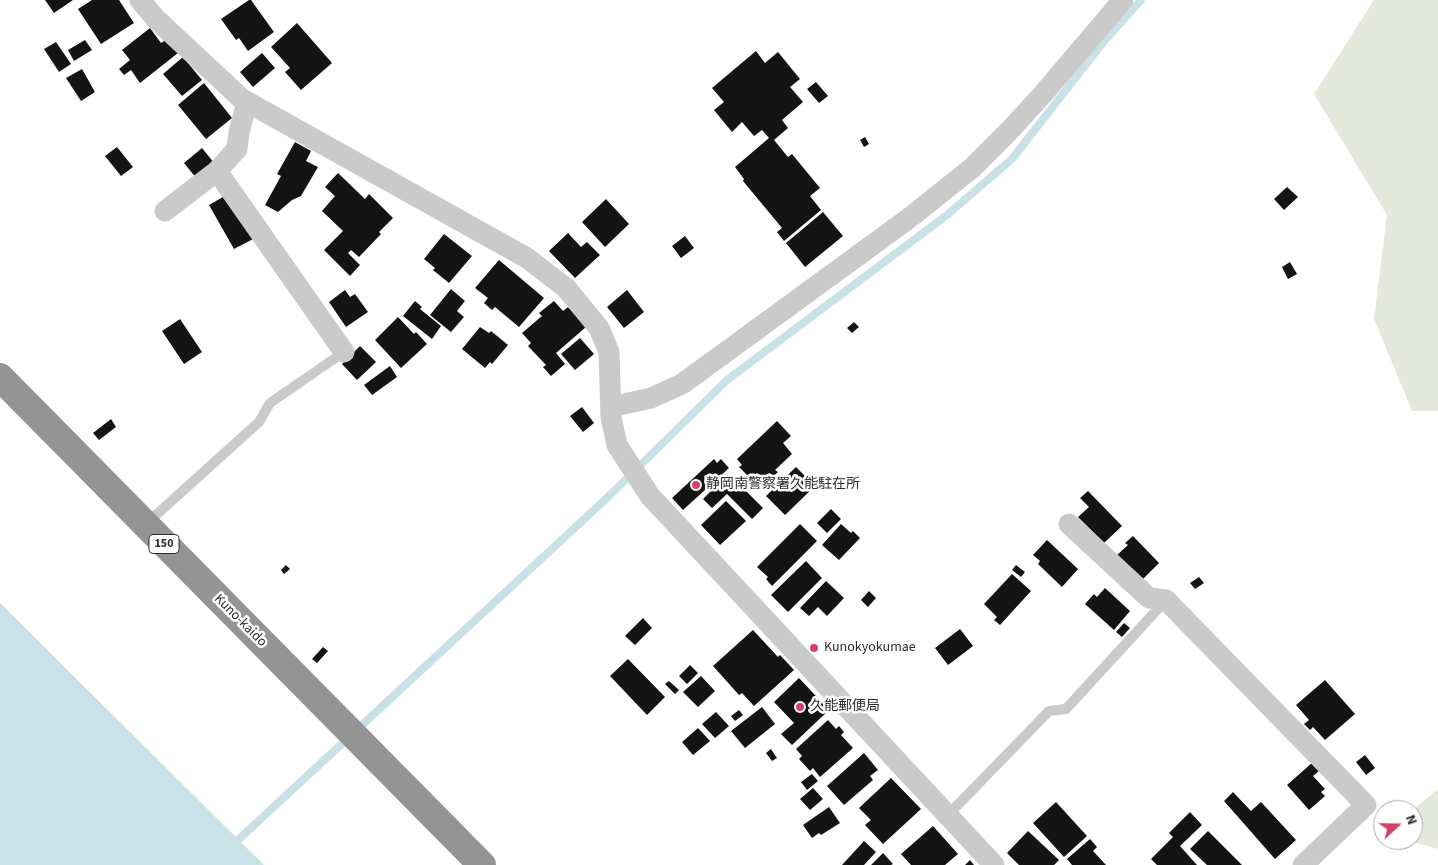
<!DOCTYPE html>
<html>
<head>
<meta charset="utf-8">
<style>
	body { margin:0 }
	#map { position:relative; width:1438px; height:865px; overflow:hidden; background:#fff; font-family:"Source Sans 3",sans-serif }
	canvas { display:block }
	.north { position:absolute; left:1373px; top:800px; width:50px; height:50px; box-sizing:border-box; background:#fff; border:1px solid #ababab; border-radius:50%; rotate:69deg; font-size:14px; font-weight:700; line-height:20px; text-align:center; color:#2d2d2d }
	.north::after { content:''; display:block; margin:auto; width:18px; height:22px; background:#d04367; clip-path:polygon(50% 0,100% 100%,50% 72%,0 100%) }
</style>
</head>
<body>
<div id="map">
<canvas width="1438" height="865"></canvas>
<div class="north">N</div>
</div>
<script>
const c = document.querySelector('canvas').getContext('2d');
c.lineJoin = 'round';
function fillPath(path, color) {
  c.fillStyle = color;
  c.fill(path, 'evenodd');
}
function trace(path, color, width, dash) {
  c.strokeStyle = color;
  c.lineWidth = width;
  c.lineCap = dash ? 'butt' : 'round';
  c.setLineDash(dash || []);
  c.stroke(path);
}
function drawText(font, color, halo, rows, align = 'center') {
  c.font = font + ' "Source Sans 3","Noto Sans JP",sans-serif';
  c.lineWidth = 5;
  c.setLineDash([]);
  c.textBaseline = 'middle';
  c.strokeStyle = halo;
  c.fillStyle = color;
  for (const [text, x, y, turn = 0] of rows) {
    c.save();
    c.translate(x, y);
    c.rotate((+turn || 0) * Math.PI / 180);
    c.textAlign = isNaN(turn) ? turn : align;
    if (halo) c.strokeText(text, 0, 0);
    c.fillText(text, 0, 0);
    c.restore();
  }
}
fillPath(new Path2D(`
	M1374,0H1438V411H1412L1374,319L1387,215L1314,94Z
	M1438,789V849L1406,840H1413V810Z`), '#e5e9dc');
fillPath(new Path2D(`
	M0,603L264,865H0Z`), '#cae1e7');
trace(new Path2D(`
	M238,840L608,497L727,380L947,215L1012,159L1105,40L1141,0`), '#cae1e7', 8);
fillPath(new Path2D(`
	M45,0H73L54,13Z
	M92,0H119L134,23L101,44L78,9Z
	M249,0H251L274,32L248,51L239,38L236,40L221,19Z
	M297,23L332,63L301,90L285,72L290,68L271,47Z
	M150,28L161,43L167,39L178,53L140,83L131,70L124,75L119,69L130,60L122,50Z
	M85,40L92,50L74,61L68,50Z
	M56,42L71,64L59,72L44,49Z
	M756,51L765,63L778,52L800,79L790,87L803,102L782,120L788,128L774,140L788,157L792,154L820,188L810,196L821,210L784,241L777,232L782,228L743,181L744,179L735,167L769,138L762,130L754,136L742,122L732,132L714,110L724,102L712,88Z
	M262,53L275,68L253,87L240,72Z
	M183,57L202,80L182,96L163,74Z
	M82,69L95,92L81,101L66,78Z
	M816,82L828,96L819,103L807,89Z
	M204,83L232,118L206,139L178,105Z
	M865,137L869,144L864,147L860,140Z
	M295,142L311,151L306,161L318,167L301,196L292,200L278,212L265,205L281,176L277,174Z
	M117,147L133,167L121,176L105,156Z
	M202,148L215,164L197,179L184,163Z
	M338,173L365,199L369,194L393,218L379,232L381,234L359,257L351,250L348,253L360,265L350,276L324,250L343,231L322,211L335,196L325,187Z
	M1287,187L1298,197L1284,210L1274,199Z
	M223,197L255,238L234,249L209,205Z
	M606,199L629,224L605,247L582,222Z
	M823,212L843,236L805,267L786,243Z
	M568,233L581,247L587,242L600,255L575,278L549,251Z
	M444,234L472,256L449,283L433,270L435,268L424,259Z
	M685,236L694,248L681,258L672,246Z
	M499,260L544,298L519,327L495,307L492,310L484,303L488,298L475,288Z
	M1290,262L1297,274L1288,279L1282,267Z
	M451,289L465,301L457,311L464,317L451,332L430,315Z
	M345,290L350,297L355,294L368,312L346,327L329,302Z
	M627,290L644,312L624,328L607,307Z
	M415,301L422,307L420,309L441,326L432,339L403,316Z
	M554,301L563,311L568,307L586,327L556,353L565,364L551,376L543,367L546,365L528,346L531,343L522,333L542,316L539,313Z
	M398,317L414,334L416,332L427,344L401,368L375,340Z
	M180,319L202,352L184,364L162,331Z
	M854,322L859,327L852,333L847,328Z
	M480,327L489,333L491,331L508,345L492,364L490,362L485,368L462,349Z
	M580,338L594,354L575,370L561,354Z
	M360,346L376,362L357,380L342,364Z
	M390,366L397,377L372,395L364,385Z
	M582,407L594,423L583,432L570,416Z
	M111,419L116,427L99,440L93,433Z
	M777,421L791,436L783,443L792,454L775,470L778,472L763,486L759,482L757,485L739,467L742,465L737,459Z
	M714,459L717,463L721,459L729,468L683,510L672,498Z
	M796,467L815,486L785,515L766,496Z
	M730,475L763,508L752,519L727,494L712,508L703,499L719,483L721,485Z
	M1088,491L1122,526L1104,543L1078,517L1089,507L1080,498Z
	M726,501L746,521L720,545L701,525Z
	M831,509L841,519L827,533L817,523Z
	M800,524L817,541L772,586L766,579L768,577L757,567Z
	M841,524L851,533L853,531L860,538L839,560L822,545Z
	M1133,536L1159,563L1142,580L1117,555L1128,545L1125,543Z
	M1047,540L1078,569L1062,587L1038,564L1040,561L1033,555Z
	M806,561L822,578L788,612L771,595Z
	M286,565L290,569L284,574L281,570Z
	M1016,565L1025,572L1021,577L1012,570Z
	M1012,574L1031,591L1000,625L994,620L997,617L984,604Z
	M1199,577L1204,583L1195,589L1190,583Z
	M826,581L844,598L827,616L818,607L809,616L800,608Z
	M1105,588L1130,611L1114,630L1085,604L1094,594L1097,597Z
	M869,591L876,598L868,607L861,600Z
	M643,618L652,628L635,645L625,636Z
	M1124,623L1130,628L1122,637L1116,632Z
	M960,629L973,646L948,665L935,648Z
	M753,630L778,657L780,655L794,670L754,706L742,693L739,695L713,666Z
	M323,647L328,651L317,663L312,659Z
	M628,659L665,697L647,715L610,676Z
	M690,665L698,673L687,684L679,676Z
	M701,676L715,691L698,707L683,692Z
	M799,678L829,710L792,745L781,734L794,723L774,702Z
	M1325,680L1355,714L1325,740L1313,727L1310,730L1304,724L1309,720L1296,705Z
	M669,681L679,690L675,694L665,684Z
	M762,707L775,724L745,748L731,731Z
	M739,710L743,715L735,721L731,716Z
	M716,712L729,726L715,738L702,724Z
	M828,720L836,729L839,726L844,732L841,735L853,748L820,777L813,768L810,771L799,759L802,756L796,749Z
	M698,728L710,741L693,755L682,742Z
	M771,749L777,758L772,761L766,753Z
	M864,753L878,770L870,776L873,780L844,805L827,786Z
	M1365,755L1375,768L1366,775L1356,762Z
	M1313,762L1320,770L1313,776L1325,789L1321,792L1325,796L1309,810L1287,785Z
	M812,774L818,781L807,790L801,782Z
	M891,778L921,809L883,844L865,825L871,820L859,808Z
	M813,788L823,799L810,810L800,799Z
	M1233,792L1251,811L1261,802L1296,840L1275,859L1224,801Z
	M1056,802L1087,836L1064,857L1033,823Z
	M829,807L840,823L821,835L819,833L812,838L803,825Z
	M1190,812L1202,825L1180,846L1197,865H1157L1151,859L1173,837L1169,833Z
	M933,826L958,854L945,865H911L901,854Z
	M1028,831L1059,860L1054,865H1019L1007,853Z
	M1208,831L1242,865H1207L1190,849Z
	M1090,839L1097,847L1093,851L1106,865H1072L1067,859Z
	M864,841L876,852L864,865H842Z
	M883,853L893,864L891,865H871Z
	M970,860L974,865H965Z`), '#141414');
trace(new Path2D(`
	M146,524L259,422L270,403L344,352
	M948,815L1049,711L1066,709L1166,600`), '#cacaca', 10);
trace(new Path2D(`
	M140,0L156,19L242,99L527,258L566,288L599,328L609,352L611,417L617,445L650,496L994,865
	M217,171L344,352
	M165,211L217,171L237,149L239,132L247,102
	M611,407L651,398L682,384L908,219L972,168L1010,130L1043,94L1123,0
	M1069,524L1149,598L1166,600L1366,805L1303,865`), '#cacaca', 21);
trace(new Path2D(`
	M0,377L482,865`), '#949494', 28);
for (const [x, y, r, color] of [
	[696,485,5,"#d04367"],
	[814,648,5,"#d04367"],
	[800,707,5,"#d04367"]
]) {
  const dot = new Path2D();
  dot.arc(x, y, r, 0, 2 * Math.PI);
  c.fillStyle = color;
  c.fill(dot);
  trace(dot, '#fff', 2);
}
for (const [x, y, w] of [
	[164,544,30]
]) {
  const box = new Path2D();
  box.roundRect(x - w / 2, y - 9.5, w, 19, 4);
  c.fillStyle = '#fff';
  c.fill(box);
  trace(box, '#2d2d2d', 1);
}
drawText('bold 12px', '#2d2d2d', null, [
	["150",164,544]
]);
drawText('14px', '#2d2d2d', '#fff', [
	["静岡南警察署久能駐在所",706,485],
	["Kunokyokumae",824,648],
	["久能郵便局",810,707]
], 'left');
drawText('14px', '#2d2d2d', '#fff', [
	["Kuno-kaido",240,621,45]
]);
</script>
</body>
</html>
